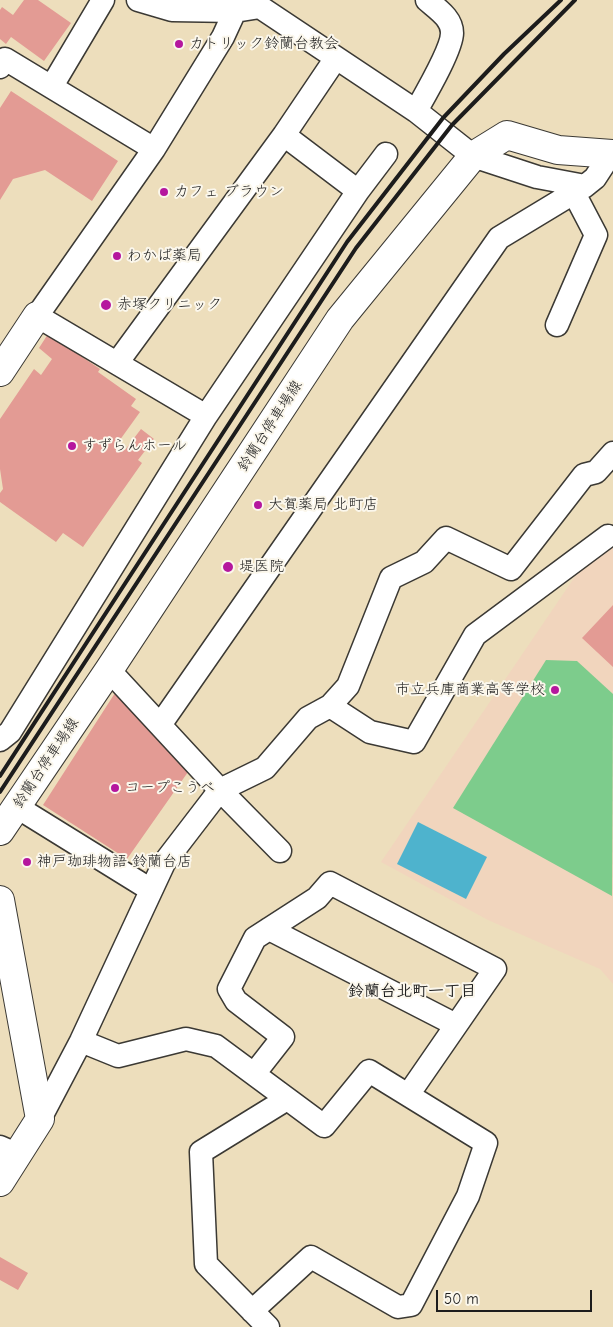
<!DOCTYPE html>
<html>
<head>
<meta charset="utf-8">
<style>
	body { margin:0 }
	#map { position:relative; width:613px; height:1327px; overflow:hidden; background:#eddebc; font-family:"Comic Neue",sans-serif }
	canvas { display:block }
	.scale { position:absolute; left:436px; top:1290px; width:156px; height:22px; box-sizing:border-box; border:2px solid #1c1c1c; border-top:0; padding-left:6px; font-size:15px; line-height:18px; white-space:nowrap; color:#1c1c1c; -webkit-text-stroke:4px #fbf7ec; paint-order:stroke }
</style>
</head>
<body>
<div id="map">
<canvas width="613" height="1327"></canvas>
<div class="scale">50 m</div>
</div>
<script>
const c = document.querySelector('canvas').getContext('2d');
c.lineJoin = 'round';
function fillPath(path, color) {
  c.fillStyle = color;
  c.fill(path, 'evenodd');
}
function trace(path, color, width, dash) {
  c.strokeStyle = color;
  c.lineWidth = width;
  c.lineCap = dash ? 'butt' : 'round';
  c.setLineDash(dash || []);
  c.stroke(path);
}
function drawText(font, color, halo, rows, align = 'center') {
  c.font = font + ' "Comic Neue","Klee One",sans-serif';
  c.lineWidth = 4;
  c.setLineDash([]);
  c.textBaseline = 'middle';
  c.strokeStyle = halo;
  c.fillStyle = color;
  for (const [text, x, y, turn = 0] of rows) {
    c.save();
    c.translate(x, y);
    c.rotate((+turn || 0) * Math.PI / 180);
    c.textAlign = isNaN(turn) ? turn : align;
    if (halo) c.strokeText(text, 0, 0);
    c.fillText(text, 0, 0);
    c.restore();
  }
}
fillPath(new Path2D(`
	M613,528V984L600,969L488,920L381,862L574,578Z`), '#f1d5bd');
fillPath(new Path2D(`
	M546,660L577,661L613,694L612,896L453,808Z`), '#7dcc8c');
fillPath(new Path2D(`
	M418,822L487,857L466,899L397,864Z`), '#4eb3cd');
fillPath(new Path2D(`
	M24,0H38L71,23L44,61L11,37L6,44L0,39V10L2,7L13,15Z
	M11,91L118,161L92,201L45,170L13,179L0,200V108Z
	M48,334L100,369L98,372L136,399L131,406L140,412L117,444L125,450L141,429L154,439L138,460L142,463L83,547L63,533L56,542L0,502V493L3,489L0,469V419L34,369L41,375L52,359L39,348Z
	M613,605V667L582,638Z
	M115,693L188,772L127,859L43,805Z
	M0,1257L28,1273L18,1290L0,1280Z`), '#e39b94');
const street = new Path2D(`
	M138,0L172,10L235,11L260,7L416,111L473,156L537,177L585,186
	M0,67L5,59L154,149
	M52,86L103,0
	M416,111C425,95 452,49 452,33C452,18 437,9 427,0
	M284,135L358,191
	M557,325L596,235L574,193
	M117,363L284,135L336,58
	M206,416L37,316L154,149L223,37L235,11
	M109,670L220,790L280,851
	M330,706L348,686L391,578L424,562L446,538L511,569L584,475L596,472L613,453
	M160,725L499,238L585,186L595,178L610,155
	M0,740L10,732L206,416L358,191L386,154
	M17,807L151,890
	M269,929L456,1025
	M81,1041L118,1056L186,1039L216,1046L324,1126L369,1071L486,1143L468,1196L411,1305L398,1307L311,1257L252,1311
	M254,1074L283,1037L236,1001L229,989L255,938L317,898L330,883L495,969L408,1095
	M40,1119L81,1041L164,863L220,790L265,768L308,718L330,706L370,732L414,742L475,635L608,536
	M0,1147L16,1154
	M268,1327L206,1264L201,1152L287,1099`);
const secondary = new Path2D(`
	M0,372L37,316
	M0,831L109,670L340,319L473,156L507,135L558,150L613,154
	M0,900L40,1119L0,1182`);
trace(street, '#3b3934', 25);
trace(secondary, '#3b3934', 30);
trace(street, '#fff', 22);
trace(secondary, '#fff', 28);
trace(new Path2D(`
	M0,776L347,242L443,118L504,54L561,0
	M0,792L356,248L452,125L575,0`), '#1c1c1c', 4);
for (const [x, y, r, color] of [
	[179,44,5,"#b5179e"],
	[164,192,5,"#b5179e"],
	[117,256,5,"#b5179e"],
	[106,305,6,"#b5179e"],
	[72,446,5,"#b5179e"],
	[258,505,5,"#b5179e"],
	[228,567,6,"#b5179e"],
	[555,690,5,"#b5179e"],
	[115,788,5,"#b5179e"],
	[27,862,5,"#b5179e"]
]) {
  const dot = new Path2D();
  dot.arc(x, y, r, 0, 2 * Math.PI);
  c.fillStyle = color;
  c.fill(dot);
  trace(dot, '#fbf7ec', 2);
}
drawText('15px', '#1c1c1c', '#fbf7ec', [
	["カトリック鈴蘭台教会",189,44],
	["カフェ ブラウン",174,192],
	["わかば薬局",127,256],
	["赤塚クリニック",117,305],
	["すずらんホール",82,446],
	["大賀薬局 北町店",268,505],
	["堤医院",239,567],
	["市立兵庫商業高等学校",545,690,"right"],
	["コープこうべ",125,788],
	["神戸珈琲物語 鈴蘭台店",37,862]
], 'left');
drawText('15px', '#1c1c1c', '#fbf7ec', [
	["鈴蘭台停車場線",270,426,-57],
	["鈴蘭台停車場線",46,763,-56]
]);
drawText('bold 16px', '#1c1c1c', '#fbf7ec', [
	["鈴蘭台北町一丁目",412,991]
]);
</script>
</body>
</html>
